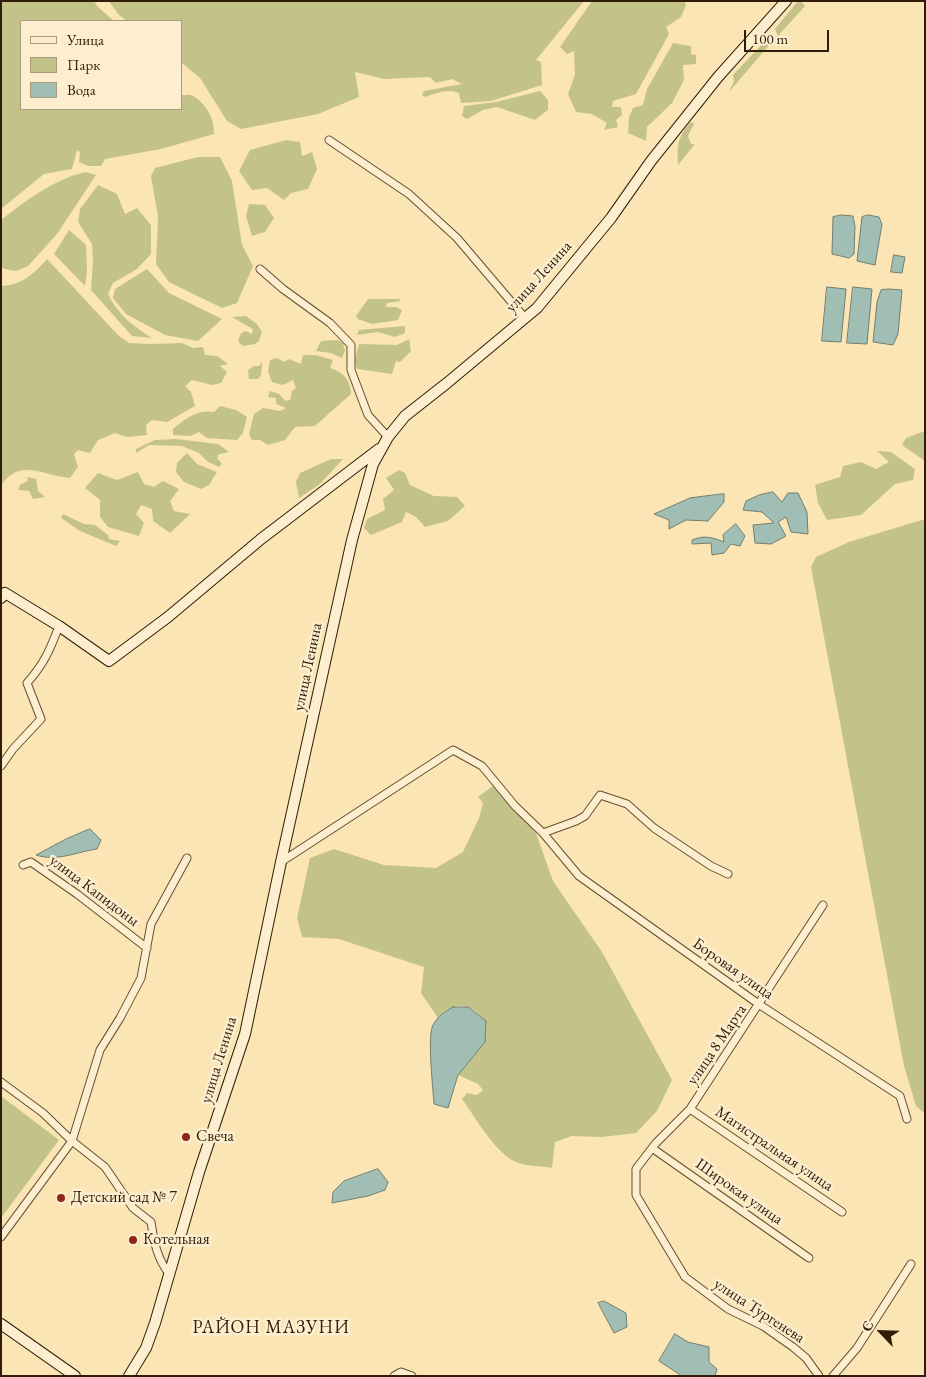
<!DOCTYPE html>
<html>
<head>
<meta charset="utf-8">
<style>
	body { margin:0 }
	#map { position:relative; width:926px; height:1377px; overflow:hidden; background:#fbe5b4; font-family:"EB Garamond",serif }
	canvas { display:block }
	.frame { position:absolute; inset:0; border:2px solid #301d07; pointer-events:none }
	.legend { position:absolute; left:20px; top:20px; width:162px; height:90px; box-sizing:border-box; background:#fceece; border:1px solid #aa9a7e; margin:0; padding:6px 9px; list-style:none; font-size:15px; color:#301d07 }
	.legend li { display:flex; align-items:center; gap:10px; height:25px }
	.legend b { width:25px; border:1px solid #aa9a7e }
	.north { position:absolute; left:856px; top:1307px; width:50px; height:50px; -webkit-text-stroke:4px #fceece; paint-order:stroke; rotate:294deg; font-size:14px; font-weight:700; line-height:20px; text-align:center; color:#301d07 }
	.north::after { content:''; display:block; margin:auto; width:18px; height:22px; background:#301d07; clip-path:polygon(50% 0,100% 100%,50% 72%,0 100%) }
	.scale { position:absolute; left:744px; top:30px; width:85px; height:22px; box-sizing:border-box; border:2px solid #301d07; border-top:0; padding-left:6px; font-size:15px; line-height:18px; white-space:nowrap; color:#301d07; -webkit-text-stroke:4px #fceece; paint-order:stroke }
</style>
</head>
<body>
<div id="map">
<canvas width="926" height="1377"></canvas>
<div class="frame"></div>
<ul class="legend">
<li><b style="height:6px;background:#fceece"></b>Улица</li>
<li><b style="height:14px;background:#c3c389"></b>Парк</li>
<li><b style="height:14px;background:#a0beb4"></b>Вода</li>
</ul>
<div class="north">С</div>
<div class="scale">100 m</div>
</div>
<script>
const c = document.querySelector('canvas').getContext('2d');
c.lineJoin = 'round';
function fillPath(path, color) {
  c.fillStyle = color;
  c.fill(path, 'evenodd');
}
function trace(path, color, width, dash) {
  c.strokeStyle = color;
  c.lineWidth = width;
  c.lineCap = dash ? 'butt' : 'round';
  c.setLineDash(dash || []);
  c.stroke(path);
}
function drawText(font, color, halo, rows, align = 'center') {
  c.font = font + ' "EB Garamond",serif';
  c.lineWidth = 5;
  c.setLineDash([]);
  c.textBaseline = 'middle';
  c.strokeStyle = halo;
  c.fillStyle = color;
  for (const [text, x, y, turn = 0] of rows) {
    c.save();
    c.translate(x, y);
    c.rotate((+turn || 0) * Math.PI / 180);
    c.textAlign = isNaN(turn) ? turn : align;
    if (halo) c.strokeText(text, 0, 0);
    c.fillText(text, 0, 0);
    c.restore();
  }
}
fillPath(new Path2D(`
	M1,1H94L97,6L114,21H21V109H181V95C185,95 190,94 193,96C206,103 215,120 214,134L161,149L105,159L101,166H88L79,162L80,152L77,150L72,169L44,174L1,209Z
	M109,1H584L536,60L541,62L542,85L491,101L461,103L459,93C449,88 435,93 425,97L422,95L424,91L462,84L452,79L436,83L430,77L384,79L355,72L359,97L318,114L241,129L227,121L200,78L181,62V21H127L118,14Z
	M592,1H684L686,5L681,17L666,27L669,34L636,94L613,101L612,107H621L622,115L616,120L618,127L604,130L607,123L592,114L576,112L568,94L575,75L574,51L567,54L560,47Z
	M798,1H801L805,6L778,36L775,29Z
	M766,40L770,44L729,92L734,81L733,75Z
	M673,43L691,46V54L696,55V64L683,65L684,80L672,103L647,127L646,141L628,133L629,117L633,108L643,105L647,89Z
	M540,91L548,100V110L535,120L497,107L483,110L467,119L462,116L464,106L496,102Z
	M691,122L694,124L688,136L691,144H695L678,165C677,146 677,137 691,122Z
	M286,140L300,142L302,156L312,152L317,169L308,189L291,193L284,200L267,188L252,190L239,171L250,150Z
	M198,157H220L232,181L242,245L253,266L237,303L222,308L169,282L156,264L158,217L151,176L155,168Z
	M86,172L96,175L57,234L28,266L16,271L5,269L1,267V220C27,200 54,179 86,172Z
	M98,185L117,194L125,214L137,208L151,225V254L137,269L113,283L108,294C118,315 133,326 152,338L132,336L91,290L93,261L92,244L78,222L80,209Z
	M249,204L265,205L274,218L265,232L252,236L246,216Z
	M69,230L86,245L87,272L85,286L54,254Z
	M47,259L118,335L129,343L150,344L182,343L193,348L203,347L205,355L217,356L228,364L220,366L227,372L221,383L212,385L192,380L185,386L191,392L195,406L167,422L152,420L146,425L147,435L127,437L115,433L98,440L90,453L78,450L74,454L78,467L70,478C44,476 21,458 2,484L1,284L3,286C24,284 33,274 47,259Z
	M147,269L169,293L222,319L198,341L165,335L126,314L113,298L115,289Z
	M368,299H399L401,301L387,303L386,307H396L402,310L398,320L372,324L358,319L356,316Z
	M246,316L257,324L262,332L259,341L255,344L243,346L238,341L241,333L246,331L252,334L253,329L232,317Z
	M405,326V333L395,337L378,332L357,335L359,330Z
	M409,339L411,351L400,362L396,361L392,374L357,369L355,361L359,344L397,345Z
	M337,340L343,343L345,351L342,358L331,353L316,351L321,341Z
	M303,355H316L333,360L330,368C344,372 350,380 351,394L315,426L295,427L285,440L268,445L260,440H252L249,434L254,414L263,408L280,411L286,408L276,404V398L268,397L270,391L279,394L285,401L290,400L292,391L296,388L293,380L283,385L272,382L268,371L270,360L277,358L284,362L289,359L301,364Z
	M262,362L261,375L258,379H249L248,370L254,366H259Z
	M220,406L236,410L247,417L243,433L237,440L207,438L199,432L190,436L173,435V429C186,418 198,409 214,412Z
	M925,431V461L902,445L906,438Z
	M176,439L218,444L229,452L219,454L217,458L222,464L219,467L208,462L199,453L182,446L149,445L136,453V449L155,440Z
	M877,451L891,452L915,469L913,480L895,484L861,515L827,520L818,503L815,485L840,477L843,466L861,462L876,469L889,462Z
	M187,453L197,464L217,472L209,485L201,489L184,482L176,472L177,463Z
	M331,459H343L320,484L299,498L296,482L300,473Z
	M399,470L405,473L410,485L434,496L457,497L465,506L448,521L425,527L416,517L406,512L402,522L371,535L364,528L367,519L385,510L383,499L394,490L386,478Z
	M138,472L144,484L154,487L163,481L179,489L170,501L174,511L190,514L170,533L153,521L152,509L141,505L136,514L144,523L139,536L108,527L100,517V500L85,488L98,473L117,480Z
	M27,477L36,479L38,491L45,497L33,499L29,491L18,490L20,485L28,481Z
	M63,514L84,524L95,525L108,535L109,539L120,541L116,546L80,531L61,518Z
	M925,519V1114L916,1106L904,1066L811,567L816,557L849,542Z
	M494,785L536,833L553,881L602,952L672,1080L657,1111L636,1133L602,1137L572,1136L555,1142L552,1168C542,1166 522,1166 514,1161C493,1150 476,1118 462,1099L467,1093L477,1095L483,1090L478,1084L458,1075L485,1042L486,1021C481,1017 476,1011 470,1008C459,1002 444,1009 438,1018L421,993L424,967L339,939L302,937L297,918L310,858L334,849L384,865L436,868L463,852L479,818L483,803L478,797Z
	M1,1096L59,1140L1,1218Z`), '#c3c389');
const water = new Path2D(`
	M841,215L853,216L855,227L854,254L849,258L832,254L833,217Z
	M868,215L879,217L882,224L875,265L857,261L862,217Z
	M894,255L905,257L902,273L891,272Z
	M827,287L846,289L841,342L822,341Z
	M853,287L872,289L867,344L847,343Z
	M889,289L902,290L898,334L893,345L873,342L877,302L881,290Z
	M773,492L782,502L788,493H798L807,512L808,534L791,532L786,517L778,522L786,536L771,544L755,543L753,525L774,523L762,512L743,510L746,501L759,495Z
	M724,494V502L708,521L686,520L669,529V520L654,514L690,498Z
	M736,524L745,536L740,546L731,544L724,553L712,555L711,543L692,544V540C704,535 712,537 724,542L723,535Z
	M90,829L101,840L97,849C76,852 57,862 36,855L66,839Z
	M453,1007H468L486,1021L485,1042L458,1075L448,1108L434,1104C433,1088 427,1036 433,1025C438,1016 444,1012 453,1007Z
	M378,1169L388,1182L385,1190L368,1196L332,1203L333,1192L344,1181Z
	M604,1301L626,1313L627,1327L614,1333L598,1303Z
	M675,1334L688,1342L709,1347V1362L717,1369L715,1376H682L659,1361Z`);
fillPath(water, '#a0beb4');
trace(water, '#737e6f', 1);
const street = new Path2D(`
	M329,140L409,194L457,238L525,318
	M260,269L283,289L330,323L351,345V370L368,415L388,437
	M1,766L13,749L41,719L27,683C44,664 50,650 59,626
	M543,833L576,821L585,816L600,795L627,804L654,828L711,866L728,874
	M281,862L453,750L482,766L515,806L543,833L579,876L760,1005L900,1096L907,1119
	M23,865L31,862L77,894L147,948
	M1,1082L43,1113L72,1141L105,1167L133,1208L151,1222C154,1242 157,1259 170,1275
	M690,1109L842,1212
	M652,1148L809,1258
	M1,1237L72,1141L100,1050L120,1018L141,978L151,924L187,858
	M394,1376L401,1372L412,1376
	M819,1376L806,1358L793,1347L763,1326L728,1309L685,1277L636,1195V1169L656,1143L690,1109L823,905
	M833,1376L857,1348L911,1264`);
const secondary = new Path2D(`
	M1,598L5,593L59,626L109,661L168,617L261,539L379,449
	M1,1324L75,1376
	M129,1376L146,1348L155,1323L199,1172L245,1034L281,862L352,540L373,464L388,437L405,416L447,383L537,308L611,218L651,161L718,77L786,1`);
trace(street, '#634f32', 9);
trace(secondary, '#301d07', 12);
trace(street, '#fceece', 7);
trace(secondary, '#fceece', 10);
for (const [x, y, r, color] of [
	[186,1137,5,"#8f2418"],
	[61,1198,5,"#8f2418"],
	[133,1240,5,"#8f2418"]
]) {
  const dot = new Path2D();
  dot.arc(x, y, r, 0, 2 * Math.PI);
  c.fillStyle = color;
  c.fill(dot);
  trace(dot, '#fceece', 2);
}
drawText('16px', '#301d07', '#fceece', [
	["улица Ленина",539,277,-48],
	["улица Ленина",308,667,-78],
	["улица Капидоны",94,891,37],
	["Боровая улица",733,969,35],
	["улица 8 Марта",717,1045,-56],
	["улица Ленина",219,1060,-73],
	["Магистральная улица",774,1149,34],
	["Широкая улица",739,1192,35],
	["улица Тургенева",759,1311,33]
]);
drawText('16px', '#301d07', '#fceece', [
	["Свеча",196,1137],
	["Детский сад № 7",71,1198],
	["Котельная",143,1240]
], 'left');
c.letterSpacing = '1px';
drawText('18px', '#301d07', '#fceece', [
	["РАЙОН МАЗУНИ",271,1328]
]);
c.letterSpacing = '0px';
</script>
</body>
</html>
